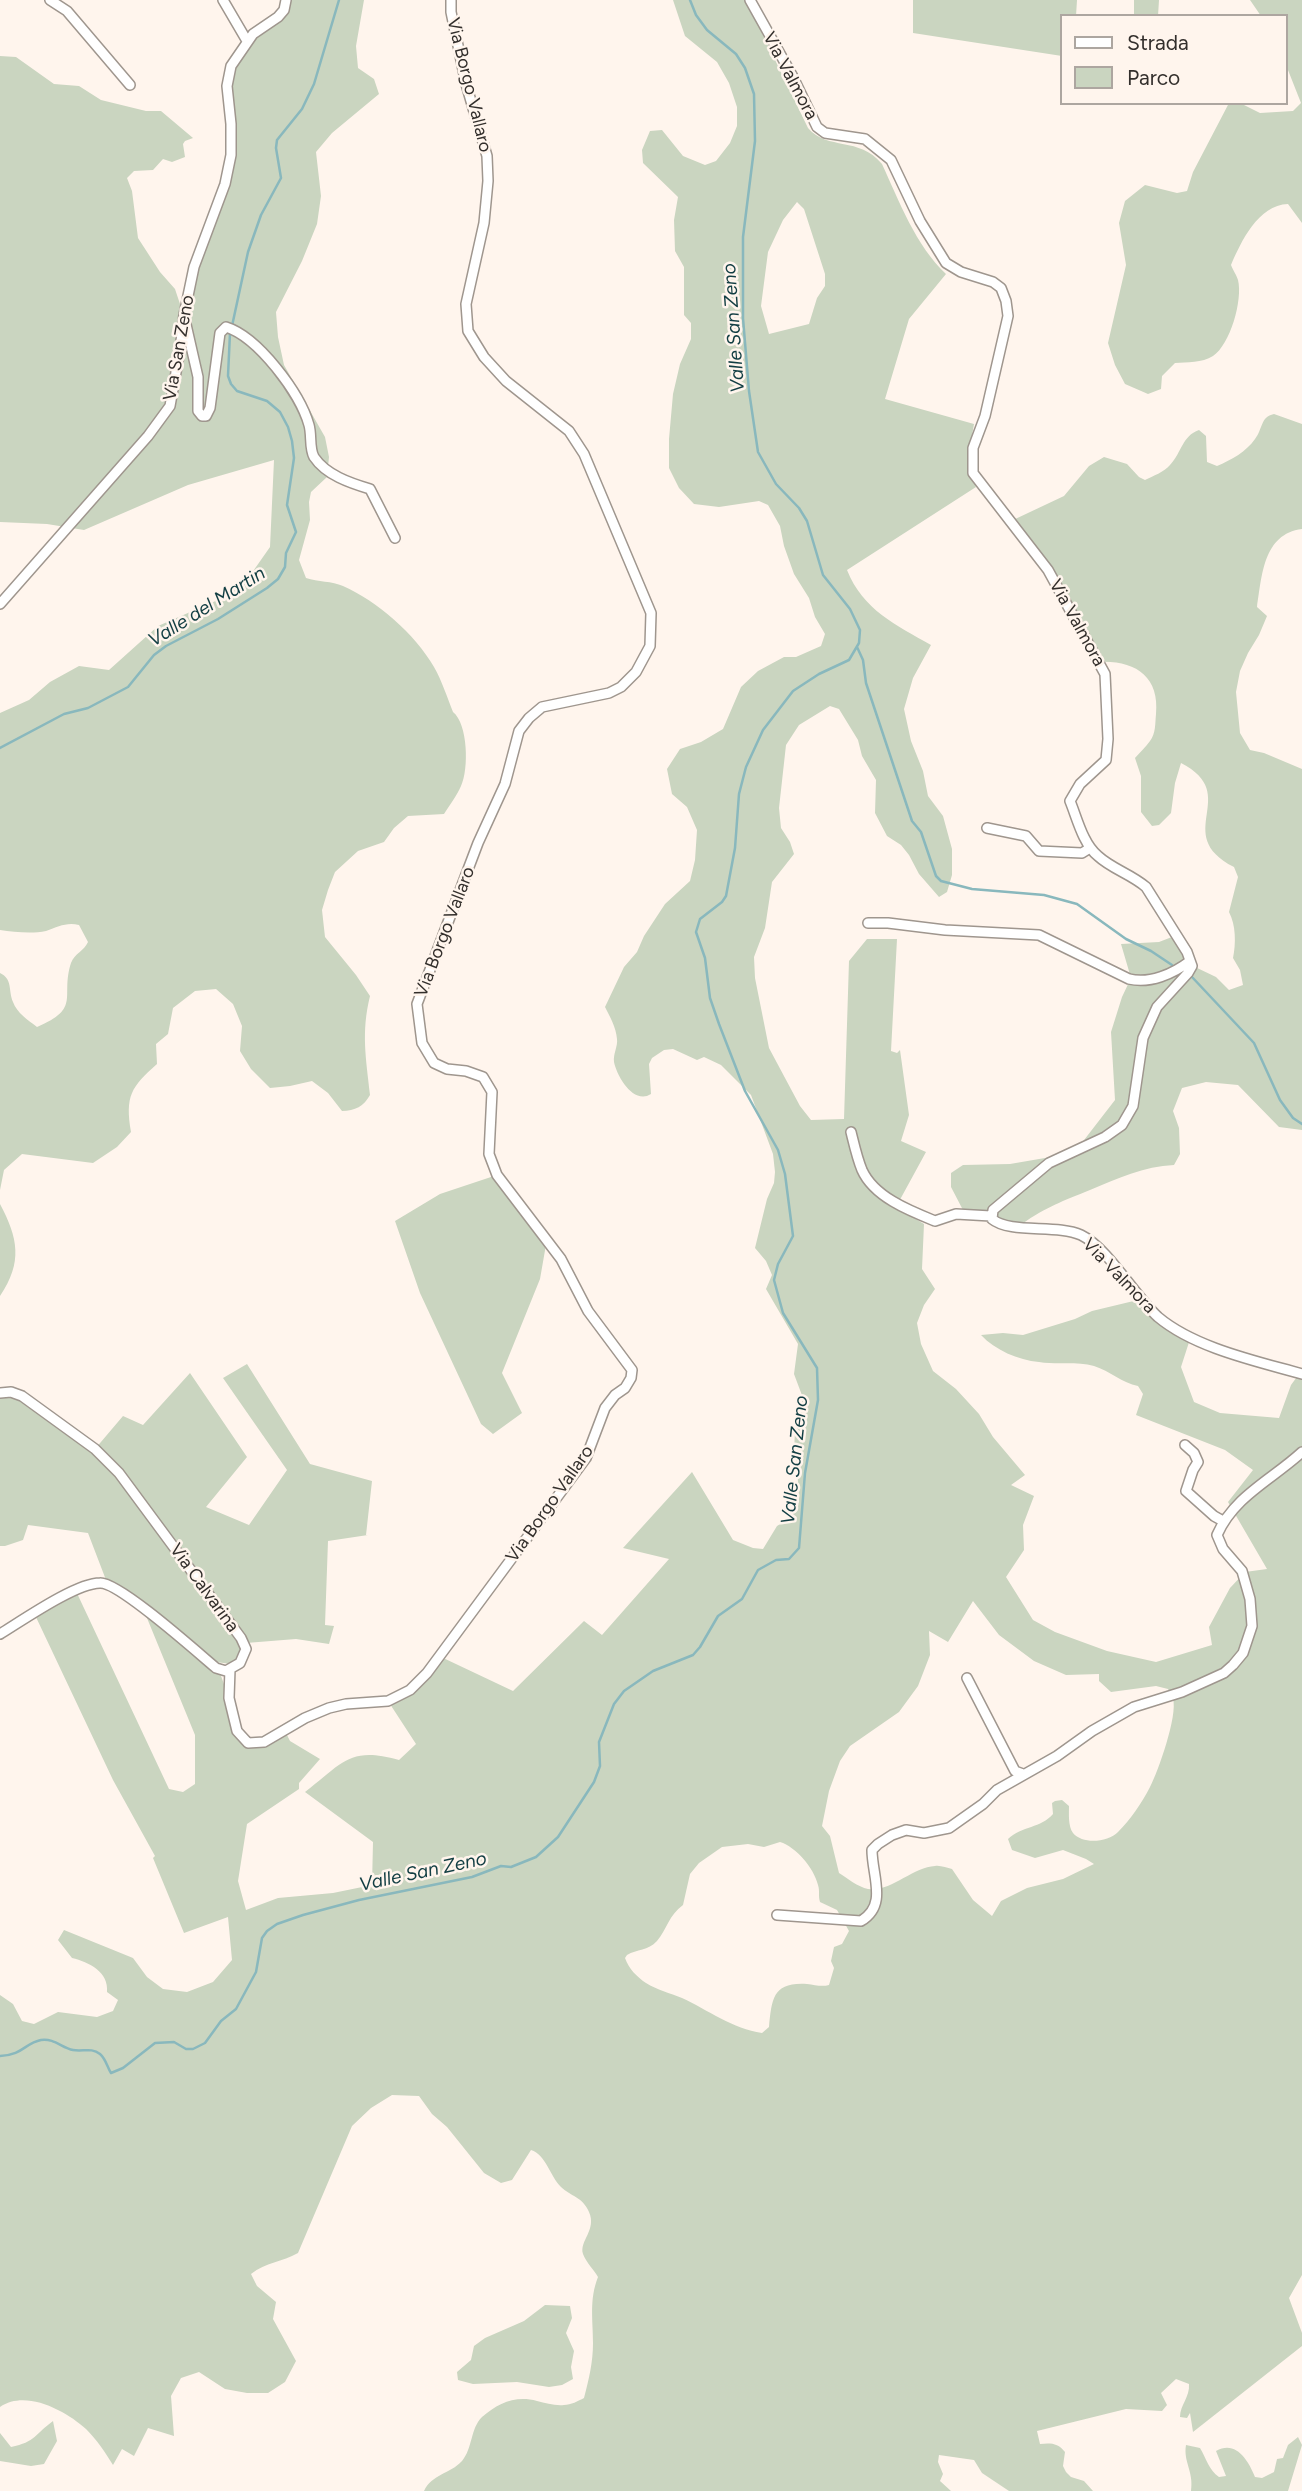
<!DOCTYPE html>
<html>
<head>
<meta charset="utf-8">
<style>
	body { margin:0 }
	#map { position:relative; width:1302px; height:2491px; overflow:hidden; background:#fff5ed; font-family:Figtree,sans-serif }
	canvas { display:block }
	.legend { position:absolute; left:1060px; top:14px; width:228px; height:91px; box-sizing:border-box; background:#fff5ed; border:2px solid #ada6a0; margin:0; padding:9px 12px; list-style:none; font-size:21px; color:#332f2c }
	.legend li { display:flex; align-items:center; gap:14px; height:35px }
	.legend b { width:35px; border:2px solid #ada6a0 }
</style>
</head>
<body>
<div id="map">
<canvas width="1302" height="2491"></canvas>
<ul class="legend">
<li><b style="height:9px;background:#fff"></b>Strada</li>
<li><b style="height:19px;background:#cad5c0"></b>Parco</li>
</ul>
</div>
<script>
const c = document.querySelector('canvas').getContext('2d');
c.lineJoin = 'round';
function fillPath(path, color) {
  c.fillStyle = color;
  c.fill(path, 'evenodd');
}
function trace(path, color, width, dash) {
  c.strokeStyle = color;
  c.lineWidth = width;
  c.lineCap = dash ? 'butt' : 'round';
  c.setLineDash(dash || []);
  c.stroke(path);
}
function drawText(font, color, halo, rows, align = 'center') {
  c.font = font + ' Figtree,sans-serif';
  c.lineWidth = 5;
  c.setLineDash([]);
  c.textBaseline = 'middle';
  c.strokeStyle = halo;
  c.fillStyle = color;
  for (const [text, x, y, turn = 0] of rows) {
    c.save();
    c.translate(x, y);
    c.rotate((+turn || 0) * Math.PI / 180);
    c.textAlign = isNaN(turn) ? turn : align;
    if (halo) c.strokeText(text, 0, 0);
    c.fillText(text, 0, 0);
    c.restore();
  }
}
fillPath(new Path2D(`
	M286,0H364L356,46L358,68L374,79L379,94L332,133L316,152L321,196L317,224L302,261L276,312L278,337L284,365L325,437L329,457L327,477L311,492L309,502L310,520L299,560L306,578C318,582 332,581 343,586C377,601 415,634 434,667C442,681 447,697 453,712C468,724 469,769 461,786C457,795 450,805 444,814L408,816L394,828L384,842L358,851L335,872L328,890L322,910L325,937L356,975L370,996C361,1033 366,1057 370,1095C364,1106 355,1111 342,1111L328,1093L312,1081L290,1086L270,1088L251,1069L240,1051L242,1026L233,1004L216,989L195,991L173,1008L168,1034L156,1044L157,1064C131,1087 125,1096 131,1132L117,1147L93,1163L22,1154L4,1170L0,1190V973C13,979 8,990 13,1002C17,1013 28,1020 37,1027C82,1008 60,997 71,963C75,953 84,951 88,942L79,925C66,922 58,927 46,931C32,934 14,932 0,930V713L29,700L50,682L79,666L109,670L158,626L227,596L249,577L270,547L274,460L188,485L84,530L47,524L0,522V56L16,57L54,84L79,86L101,100L146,111H161L193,138L185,141L183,144L185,157L172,162L163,159L153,170L134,171L127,178L132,191L138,238L160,272L175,289L183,313L231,155L228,76L247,41L278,17Z
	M673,0H746L808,128C828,151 859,136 882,164C899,201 916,246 946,274L909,319L885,399L974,424L967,465L976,487L847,570C863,610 896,625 931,645L913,678L904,709L911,741L923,771L928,796L943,816L952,849V875L947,892L939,897L919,874L909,855L901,845L887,836L875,813L876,780L862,756L858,740L839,709L830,706L799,725L786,745L779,808L781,828L790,842L794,854L772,882L765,928L754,957L755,978L769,1048L800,1106L811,1120L844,1119L849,961L867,939H897L891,1051L897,1053L900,1050L909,1115L901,1141L926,1152L896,1207L924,1224L922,1269L935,1289L924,1305L917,1323L921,1344L933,1371L956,1389L979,1414L993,1437L1025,1475L1011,1485L1034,1496L1023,1525L1024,1550L1006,1577L1033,1620L1055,1632L1107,1651L1156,1662L1212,1645L1209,1627L1230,1588L1245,1572L1267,1569L1228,1502L1253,1470L1225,1450L1136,1415L1143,1394L1138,1386C1122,1383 1110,1371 1094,1366C1077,1361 1057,1365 1039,1362C1018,1360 995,1350 981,1335L1003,1333L1023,1335L1075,1319L1092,1311L1142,1299L1191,1336L1181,1367L1194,1402L1220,1413L1279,1418L1291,1385L1302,1370V2275L1289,2298L1302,2333V2346L1193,2432L1190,2413L1187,2418L1180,2417C1180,2405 1190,2397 1189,2384L1176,2379L1161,2393L1167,2405L1162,2411L1126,2409L1037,2431L1040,2444C1051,2443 1058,2443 1065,2452L1063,2466L1066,2472L1071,2477L1084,2481L1093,2491H1009L982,2473L974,2460L939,2455L938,2462L943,2474L940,2481L951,2491H424C432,2474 450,2474 462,2461C473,2448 470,2429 482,2417C498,2403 516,2395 537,2401C546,2403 555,2406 564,2405C571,2405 578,2401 584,2398C589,2379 593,2362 593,2343C593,2319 589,2300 598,2277C594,2270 586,2262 583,2254C579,2241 597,2230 589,2212C583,2197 570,2196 561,2187C550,2176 546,2155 531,2150L512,2180L501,2183L484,2173L447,2127L432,2114L419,2096L392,2095L371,2108L352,2126L298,2253C282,2262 266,2262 251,2274L257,2286L276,2302L273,2319L296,2361L285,2382L268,2393H247L225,2389L199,2372L181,2378L171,2396L174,2436L148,2428L134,2456L122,2449L113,2465C105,2452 97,2440 86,2429C66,2411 26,2389 0,2407V1995L13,2004L22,2021L34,2024L58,2012L97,2017L113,2011L118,2000L107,1992C109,1972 89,1962 72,1958L58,1940L64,1930L133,1958L147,1977L163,1989L187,1992L213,1982L232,1960L228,1917L184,1933L153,1858L155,1856L113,1780L35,1615L75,1589L169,1789L183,1792L195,1784V1735L140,1601L106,1580L88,1533L28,1525L23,1540L5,1546H0V1389L11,1392L95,1449L123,1416L143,1425L190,1373L247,1457L206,1507L249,1525L287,1470L223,1378L247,1364L310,1464L372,1481L366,1535H368L328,1541L325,1625L334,1626L329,1644L296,1639L246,1643L243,1654L231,1664L216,1662L229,1698L237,1731L248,1743L285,1731L290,1741L320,1759L299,1783V1789L247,1824L238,1881L246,1910L278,1898L333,1893L372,1885L373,1842L305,1792C343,1763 349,1746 399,1760L416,1744L388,1701L403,1695L439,1656L513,1691L584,1621L602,1635L669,1559L623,1548L692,1472L733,1540L753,1548L763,1549L777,1526L790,1518L799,1502L797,1464L794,1453L795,1430L803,1398L794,1374L798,1344L766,1289L772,1275L766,1261L755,1248L767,1199L774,1183L775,1172L773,1154L751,1095L721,1065L704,1057L697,1060L673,1049L664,1050L652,1058L649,1064L651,1094C634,1105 617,1077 614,1062C613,1054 618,1046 617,1039C616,1027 610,1017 605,1007L624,967L637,952L644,936L665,904L690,881L695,860L697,830L687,807L672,794L667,769L680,749L701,742L723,729L741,687L758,671L784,657H796L821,646L825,634L815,617L809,598L794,574L784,546L780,526L768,505L759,501L719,507L694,504L679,488L669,468V439L673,394L680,364L691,339V323L684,315V267L675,251L674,220L678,197L643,163L642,150L650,131L662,130L683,156L705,165L716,161L730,143L737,126V107L729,83L717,62L685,36ZM797,202L804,209L825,274V286L817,298L809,324L769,334L761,306L768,252L783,220ZM973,1601L999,1635L1034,1661L1066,1675L1099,1674V1681L1111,1692L1156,1686L1168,1689C1169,1692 1172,1695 1173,1699C1178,1715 1158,1772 1150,1787C1142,1803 1130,1820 1118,1832C1108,1842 1083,1845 1073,1833C1068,1826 1069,1814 1069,1806L1062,1800L1055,1801L1052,1803L1053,1814C1041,1828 1022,1826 1008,1839L1012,1850L1035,1858L1063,1850L1086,1859L1094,1864L1063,1879L1027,1888L1001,1901L992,1916L973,1900L952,1869C947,1868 940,1865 935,1866C913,1867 889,1893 868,1889C858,1887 847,1878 839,1873L830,1836L822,1826L829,1791L840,1761L850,1746L899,1712L918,1686L930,1655L929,1631L948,1642ZM780,1842C796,1847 814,1868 818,1885C820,1891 818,1896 820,1902L837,1910L849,1931L842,1944L834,1947L831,1961L834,1968L829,1985C822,1987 815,1985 807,1984C773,1982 772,1998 769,2027L762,2033C733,2029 708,2010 682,1998C670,1993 657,1990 646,1983C637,1977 629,1969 625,1958L627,1955C637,1949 648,1951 657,1941C667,1929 669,1915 683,1905L690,1874L699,1863L722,1847L748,1844L764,1847Z
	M913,0H1077L1076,16H1062V56L913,33Z
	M1134,0H1159L1158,16H1134Z
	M1250,0H1302V223L1288,204C1258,205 1241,242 1231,265C1233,270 1237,276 1238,280C1243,300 1230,345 1213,356C1202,363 1187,362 1175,363L1162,376L1161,389L1148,394L1125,384L1115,365L1108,343L1126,265L1119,223L1125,201L1145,185L1177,193L1187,191L1193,172L1229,103H1240L1260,113L1293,111L1301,103L1286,65V16H1261Z
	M1274,414L1302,424V529C1263,534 1262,576 1257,607L1267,616L1259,635L1248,653L1240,671L1236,692L1240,733L1250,750L1264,753L1302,769V1130L1279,1127L1238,1085L1206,1082L1182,1088L1173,1111L1179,1128L1180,1154L1174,1165C1144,1166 1117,1179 1090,1190C1063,1201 1046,1207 1022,1224L964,1212L951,1187V1173L963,1165L1010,1164L1074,1153L1115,1100L1111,1032L1122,997L1131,978L1121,944L1159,942L1177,935L1193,966L1216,977L1229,990L1243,985L1240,970L1233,958C1236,944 1236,925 1229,912L1238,877L1234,867C1170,834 1243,795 1181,763L1175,783L1171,813L1159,825L1152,826L1141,812V776L1135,758C1140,752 1146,747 1150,741C1156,733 1155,724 1156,714C1160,675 1133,659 1096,662L1061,600L1011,521L1064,496L1089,466L1104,457L1127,464L1139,477L1145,480C1153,476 1164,472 1170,465C1182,452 1182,436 1199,430L1206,436L1207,462L1217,466C1231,460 1246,452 1255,439C1263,429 1260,417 1274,414Z
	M497,1175L547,1239L540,1279L502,1373L522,1413L493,1434L481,1424L420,1293L395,1221L440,1194Z
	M0,1204C18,1238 23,1262 0,1296Z
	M545,2305L570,2306L572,2318L566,2333L574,2351L571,2367L573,2379L562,2385L549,2387L517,2382L473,2384L458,2380L457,2372L471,2360L474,2346L485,2338L524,2321Z
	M53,2421L57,2441L44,2464L31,2466L0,2461V2433L11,2447C36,2442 35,2434 53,2421Z
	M1298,2437L1302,2445L1288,2491H1191C1194,2471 1183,2462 1186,2445L1200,2448C1206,2458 1209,2470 1219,2477L1226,2476L1216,2451C1236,2440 1248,2460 1255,2477L1262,2478L1274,2472L1277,2459L1283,2458L1288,2445Z`), '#cad5c0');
trace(new Path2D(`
	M232,326L248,252L261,215L281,178L276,148L277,140L302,109L314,84L339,0
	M857,647L863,660L866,683L912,821L921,832L936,876L941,881L972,889L1044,895L1077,904L1126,939L1151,951L1172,965
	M0,748L64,714L88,708L128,687L154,655L166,646L218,619L267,588L278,579L285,567L286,553L296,532L287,505L294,458L292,441L288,427L280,412L267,401L237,391L231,384L228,376L230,333
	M1192,977L1254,1043L1280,1100L1293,1118L1302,1124
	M0,2056C23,2055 25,2043 41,2040C54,2038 62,2048 73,2050C83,2052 91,2047 100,2054C106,2059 107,2067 111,2073L123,2068L155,2043L174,2042L186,2049H193L205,2043L221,2021L236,2009L256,1972L262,1938L267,1931L277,1924L303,1915L359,1900L472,1877L501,1866L511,1867L536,1857L558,1837L594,1782L600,1766L599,1742L614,1704L624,1691L653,1671L693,1655L700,1647L718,1616L742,1599L758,1570L776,1560L789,1559L799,1548L805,1473L818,1400L817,1368L783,1313L774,1280L778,1264L793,1236L785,1174L778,1150L745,1091L719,1024L710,998L705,958L696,932L700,919L722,902L726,896L735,848L739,794L746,767L763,730L793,691L819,674L849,660L859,643L860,630L850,609L823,575L807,521L799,508L776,484L758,452L749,391L743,318V237L755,141L754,94L745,68L736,54L707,30L696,15L690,0`), '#89b8bd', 2.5);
const minor = new Path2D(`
	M50,0L67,11L130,85
	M223,0L247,41
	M750,0L793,77L817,127L825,133L865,139L891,160L920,221L946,263L961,272L993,282L1001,288L1006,301L1008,316L985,416L973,448V473L1048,570L1105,674L1108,739L1106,760L1080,784L1070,801C1077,818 1083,844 1098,856C1112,869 1131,874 1146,887L1187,952L1192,966L1188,973L1157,1007L1143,1038L1133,1106L1122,1125L1105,1137L1049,1163L993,1210L992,1219C1010,1234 1057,1224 1081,1235C1108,1248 1134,1295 1158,1317C1195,1348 1256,1361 1302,1374
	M185,320L198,377V411L202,416H206L210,408L220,333L226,327C258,337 300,393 309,425C312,435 309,448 314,457C326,475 350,483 370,489L395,538
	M0,604L148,436L170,406L180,350L184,315L194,267L225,184L231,155V124L227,86L231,66L253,34L278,17L284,10L286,0
	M987,828L1026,836L1039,851L1082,853L1090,848
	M868,923H888L945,930L1039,935L1129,979C1150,984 1173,974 1190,961
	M851,1132C854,1144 857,1158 862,1170C874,1197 910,1211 935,1221L956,1214L991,1216
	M0,1393L11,1392L22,1396L95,1449L119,1473L241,1638L246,1649L240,1663L226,1671L216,1668C197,1652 119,1582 100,1583C76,1583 23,1620 0,1634
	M1185,1445L1194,1453L1198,1462L1193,1470L1186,1491L1214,1516L1223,1521
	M230,1669L229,1698L237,1731L248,1743L264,1742L305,1718L329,1708L346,1704L388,1701L410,1690L427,1673L586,1458L605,1408L615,1395L625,1388L631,1378L632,1370L588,1311L561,1259L497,1175L489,1154L492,1092L483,1077L466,1071L447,1069L434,1063L422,1043L417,1004L478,843L505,784L519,731L529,718L542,707L609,693L621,687L636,672L650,646L651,613L584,454L569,431L506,381L484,357L468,331L466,304L484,223L488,181L487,156L466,84L451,12V0
	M967,1678L1015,1771L1023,1774
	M777,1915L861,1921C888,1905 872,1876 872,1850L878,1844L892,1835L906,1830L924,1833L949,1828L983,1804L997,1790L1057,1756L1092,1731L1134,1707L1182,1692L1224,1673L1233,1665L1243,1653L1252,1626L1250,1599L1242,1571L1223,1549L1217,1535C1234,1496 1273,1479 1302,1452`);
trace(minor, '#9f968e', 12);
trace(minor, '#fff', 9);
drawText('18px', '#332f2c', '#fff5ed', [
	["Via Valmora",790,76,62],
	["Via Borgo Vallaro",469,85,76],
	["Via San Zeno",179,348,-80],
	["Via Valmora",1077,623,61],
	["Via Borgo Vallaro",445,932,-69],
	["Via Valmora",1119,1276,46],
	["Via Borgo Vallaro",550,1504,-55],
	["Via Calvarina",204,1588,54]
]);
drawText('italic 19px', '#123e43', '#fff5ed', [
	["Valle San Zeno",734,328,-94],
	["Valle del Martin",207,607,-32],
	["Valle San Zeno",795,1460,-84],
	["Valle San Zeno",423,1872,-12]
]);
</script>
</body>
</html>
